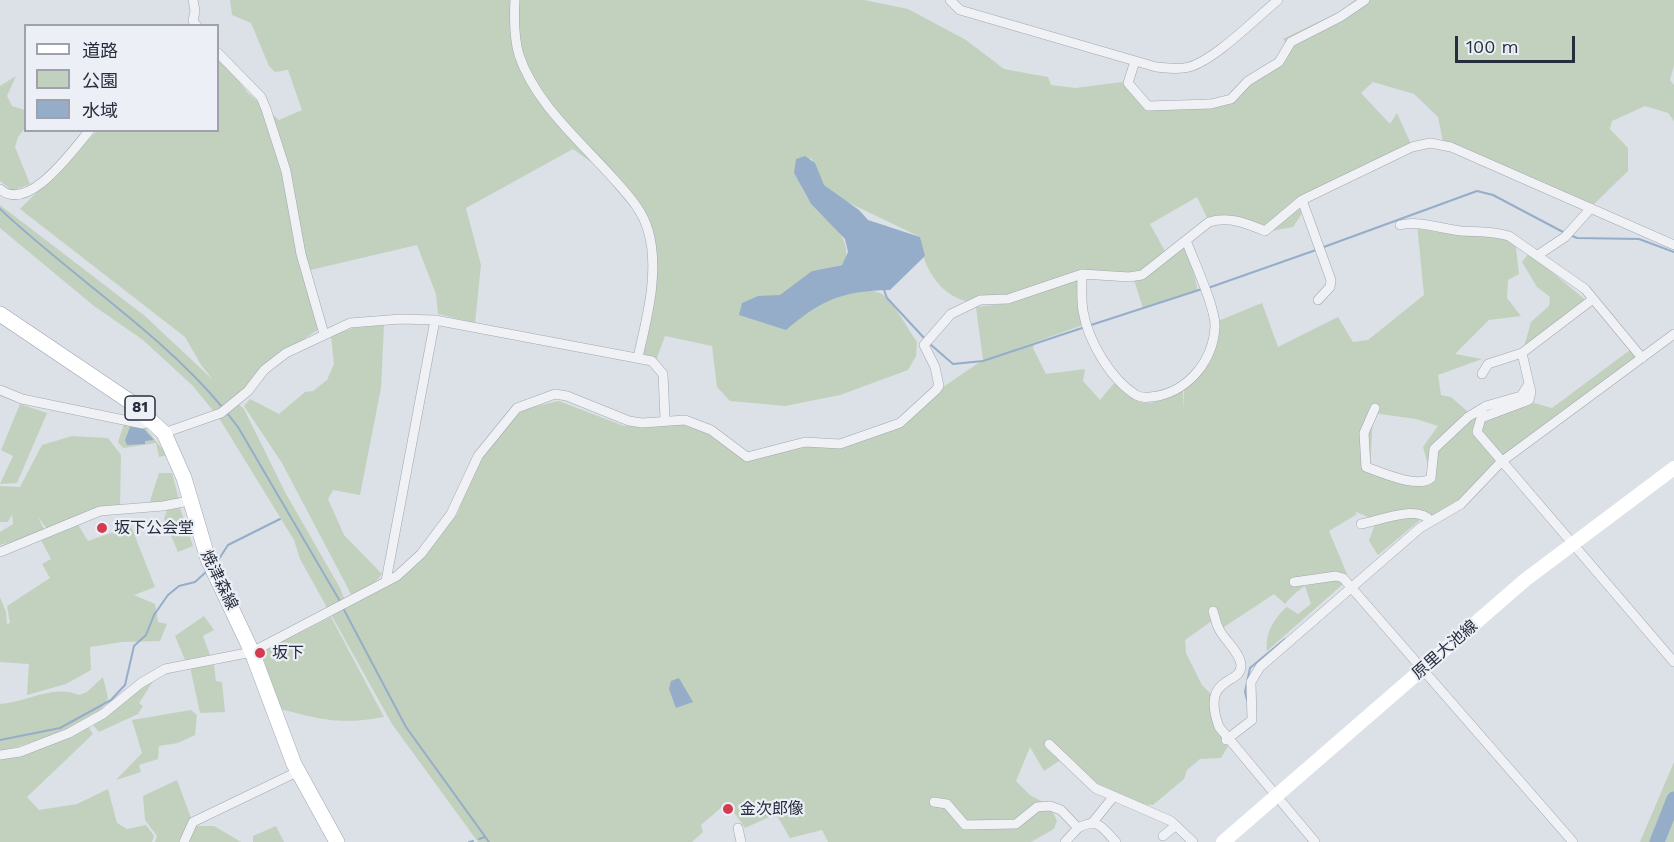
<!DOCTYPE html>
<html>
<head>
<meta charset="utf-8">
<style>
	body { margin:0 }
	#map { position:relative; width:1674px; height:842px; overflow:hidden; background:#dce0e7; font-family:"Work Sans","Noto Sans JP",sans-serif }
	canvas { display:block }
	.legend { position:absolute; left:24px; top:24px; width:195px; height:108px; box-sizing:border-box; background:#eceff5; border:2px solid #9da2ac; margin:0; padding:8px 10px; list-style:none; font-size:18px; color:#262e3e }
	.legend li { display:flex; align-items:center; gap:12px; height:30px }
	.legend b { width:30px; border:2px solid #9da2ac }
	.scale { position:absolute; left:1455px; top:36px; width:120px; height:27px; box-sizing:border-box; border:3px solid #262e3e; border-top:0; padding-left:8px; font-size:18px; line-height:21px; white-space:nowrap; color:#262e3e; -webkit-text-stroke:4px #eceff5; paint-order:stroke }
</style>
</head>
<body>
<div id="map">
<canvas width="1674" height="842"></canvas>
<ul class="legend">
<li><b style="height:8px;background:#fff"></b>道路</li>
<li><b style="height:16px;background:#c2d1bd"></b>公園</li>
<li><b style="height:16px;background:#95adc9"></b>水域</li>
</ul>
<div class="scale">100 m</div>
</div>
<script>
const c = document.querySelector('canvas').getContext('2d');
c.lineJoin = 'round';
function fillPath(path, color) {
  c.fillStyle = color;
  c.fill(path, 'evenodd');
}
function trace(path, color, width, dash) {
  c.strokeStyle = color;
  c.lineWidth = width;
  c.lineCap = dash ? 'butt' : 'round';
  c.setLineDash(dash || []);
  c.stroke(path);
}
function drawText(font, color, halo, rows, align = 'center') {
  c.font = font + ' "Work Sans","Noto Sans JP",sans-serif';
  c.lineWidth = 4.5;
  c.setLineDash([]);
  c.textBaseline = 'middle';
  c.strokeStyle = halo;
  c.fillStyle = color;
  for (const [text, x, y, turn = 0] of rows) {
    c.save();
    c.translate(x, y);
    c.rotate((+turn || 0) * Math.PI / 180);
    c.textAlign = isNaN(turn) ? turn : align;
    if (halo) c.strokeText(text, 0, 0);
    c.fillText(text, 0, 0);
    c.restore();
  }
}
fillPath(new Path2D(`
	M230,0H864L908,9L966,40L1004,69L1048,77L1051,85L1075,88L1122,82L1148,106L1229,101L1248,81L1270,71L1287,44L1283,39L1341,11L1355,0H1674V65L1670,80L1674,85V121L1668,113L1645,106L1612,121L1610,129L1628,148V171L1592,206L1532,183L1512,179V174L1444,146L1438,117L1414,94L1373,82L1361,93L1390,124L1397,113L1411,144L1303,199L1301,215L1293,227L1266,232L1249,224L1209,222L1197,197L1150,224L1166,253L1187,244L1198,291L1143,308L1134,280C1118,278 1095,271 1080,275C1027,288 963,334 928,268C923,259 922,246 920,237L841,199L824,185L811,158L794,173C801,183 805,197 813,206C830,227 852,233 845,264L812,271L795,316C818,306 867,276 888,299C899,312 908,329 917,342L916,356L908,370L840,395L785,406L730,401L717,387L712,346L665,336L655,363L638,357C642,335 655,285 653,266C649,207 618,181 573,149L466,208L481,265L475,323L438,314L436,294L417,245L306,271L319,329L261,367L245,388L232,398L244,409L285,492L340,588L346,603L405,574L457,514L480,457L519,410L559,401L624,426L685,420L747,457L805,442L846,441L900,423L940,389L983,360L976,307L1002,304L1082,278L1083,325L1013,350L1034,345L1033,348L1046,374L1085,369L1083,381L1100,400L1115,382C1147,411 1144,406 1183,391L1184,409V385L1199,371L1218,321L1262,303L1278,347L1338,317L1353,342L1368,340L1424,295L1417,224L1515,240L1519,274L1508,280L1507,298L1521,316L1489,320L1455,354L1482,359L1438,375L1441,395L1451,397L1467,411L1464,417L1490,406L1491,411L1527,401L1552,408L1630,350L1637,358L1498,466L1461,504L1431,519L1421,514L1373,522L1368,517L1354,511L1357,514L1329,531L1347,574C1321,573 1301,585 1285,604L1274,594L1224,627L1213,620L1185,640L1186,653L1202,685L1213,696L1220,734L1228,746L1221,758L1200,759L1187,770L1184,779L1153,805C1133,805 1110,798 1094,786C1083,778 1073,763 1059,761L1044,771L1030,747L1016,781L1030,795L1050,806L1057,821L1054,829L1031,842H828L822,830L790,838L776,814L745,828L731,808L722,807L701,825L703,832L692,842H478L392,724L300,559L294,540L219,418L193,386L143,340L94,306L0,228V205L145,316L213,380L201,365L185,337L20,209L97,131L218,130V54L248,93L279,120L302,110L288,70L275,72L269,66L251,23L232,15ZM1373,413L1416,419L1438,426L1423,447L1432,479L1427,481L1370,472Z
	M16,76L7,96L12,106L25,110V128L18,137L15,147L30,184L13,191L0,181V86Z
	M1529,253L1588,302L1524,347L1531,322L1549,306L1550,297L1537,287L1522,262Z
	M384,325L381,388L360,495L333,490L328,499L344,535L382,574L370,589L352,596L282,463L244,406L250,399L279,414L305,392L313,391L327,380L334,364L331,336L353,328Z
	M20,404L47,413L17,483L0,484L13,456L1,450Z
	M124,424L144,426L167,455L159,457L156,443L123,448L118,442Z
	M72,436L108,438L121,455L120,506L48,530L38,517L44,529L35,535L0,545V532L13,524L12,514L8,522H0V486L20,487L42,445Z
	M159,473H172L179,500L149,504Z
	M180,508L193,546L178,552L164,519L167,510Z
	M1413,517L1420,520L1378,555L1369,541L1375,524Z
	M77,523L88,541L131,526L155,587L134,595L155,604L158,622L167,624L160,641L122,642L90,647L91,670L66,684L27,695L29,664L0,662V597L6,612L7,624L10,623L7,606L50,578L42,564L51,559L41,540Z
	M1335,579L1343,584L1267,651C1265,633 1274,618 1287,607L1298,614L1311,604L1305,586Z
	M204,616L214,630L203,636L210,655L185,660L175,636Z
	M331,617L384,717C338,725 324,720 280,709L261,652Z
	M214,665L216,681L222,682L225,712L200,713L190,667Z
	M103,677L108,698L100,712L64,732L0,752V704C27,702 53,684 79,695L87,692Z
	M154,680L139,703L143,706L138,714L99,732L92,724Z
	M191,710L197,715L195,735L178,743L159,746L158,759L139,765L141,772L116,780L142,753L132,720Z
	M88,726L93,734L27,797L39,810L77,804L108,789L117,823L127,829L146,825L154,836L152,842H0V757Z
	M1674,762V842H1640Z
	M177,780L191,818L188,831L193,826H214L241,842H155L157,836L145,820L143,796Z
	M276,826L284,842H253V836Z`), '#c2d1bd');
fillPath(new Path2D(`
	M805,156L815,163L824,185L859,210L868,220L920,237L925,256L890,290C843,291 822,299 786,330L739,315L742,303L758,296L780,295L812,271L842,265L848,252L845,239L811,204L794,173L796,159Z
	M130,427L143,428L154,440L145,441V444L127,445L125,440Z
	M679,678L693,702L676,708L669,689L671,681Z`), '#95adc9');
trace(new Path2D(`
	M0,209C72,277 160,332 223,408
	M1570,235L1577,238L1639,239L1674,252
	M1321,248L1477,191L1493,195L1565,233
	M1208,288L1316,250
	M884,290L887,298L926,340
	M1091,325L1202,289
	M930,344L953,364L983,361L1085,327
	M227,413L238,427L341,603
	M217,562L228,545L280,519
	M343,608L406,727L489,842
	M1247,700L1245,692L1250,668L1285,639
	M0,740L60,728L111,700L125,685L134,646L146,635L154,615L168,595L179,586L195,582L206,572
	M479,839L485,837
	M469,842L473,841`), '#95adc9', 2);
trace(new Path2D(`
	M1657,842L1674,799`), '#95adc9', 15);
const minor = new Path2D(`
	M193,0L195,11L193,21L197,26
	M515,0C514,17 514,38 519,55C535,103 580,141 613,178C627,194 642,209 648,230C660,270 647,318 638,357
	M950,0L960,10L1156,67C1167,68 1178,70 1189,67C1215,60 1256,18 1278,0
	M218,53L261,97L266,109L286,171L301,254L324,334
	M1135,61L1128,83L1148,106L1211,104L1231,99L1248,81L1279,62L1291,42L1340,17L1365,0
	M0,189C28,214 72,151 90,130
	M1302,200L1331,280L1330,287L1318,300
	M1400,225C1420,220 1441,229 1461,231C1478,232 1493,231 1509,236L1585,289L1642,358
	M1538,255L1565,237L1591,208
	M1082,274C1082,286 1081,299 1083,311C1088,340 1110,379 1136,395C1143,399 1150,397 1158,396C1190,389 1213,360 1215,327C1216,308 1193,260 1186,240
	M1522,353L1531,392L1529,400L1481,418L1477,432L1674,662
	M1482,374L1488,364L1522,353L1593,299
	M0,390L22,399L143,424L153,421
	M1375,408L1364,433L1366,467C1380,472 1418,489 1431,478L1434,449L1468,417L1486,406L1521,396L1529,384
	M164,433L221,413L248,391L264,370L286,353L350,323L401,319L435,320L652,361L663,374L665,419
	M1361,524C1379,521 1417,504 1431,521
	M0,552L100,511L163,506L189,501
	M386,581L435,320
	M1294,582L1336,576L1343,578L1573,842
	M1213,611C1215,617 1216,624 1219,629C1224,640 1240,652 1241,665C1242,686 1200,674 1219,727L1315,842
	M1226,740L1252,720L1251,682L1260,667L1420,528L1461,504L1501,462L1674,334
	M1049,744L1095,788L1171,821L1193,842
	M0,755L20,752L69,733L103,714L141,683L165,669L252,652L397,576L421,554L451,514L478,456L517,408L555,394L567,396L629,421L642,423L685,420L711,430L747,457L805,442L840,444L900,423L936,390L939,386L935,367L924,345L951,314L980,300L1008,299L1082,274L1129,277L1142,275L1209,222C1229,216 1246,223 1265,231L1302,200L1412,147L1430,143L1451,147L1674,245
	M934,802L947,804L965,825L1016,824L1037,807L1050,806L1061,810L1078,828C1099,817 1101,827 1116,842
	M1093,822L1114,796
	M738,828L741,842
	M1163,836L1175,826
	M184,842L193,822L297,772
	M1065,842L1078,828`);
const primary = new Path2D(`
	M0,314L132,403L164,433L184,478L208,559L252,652L294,764L337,842`);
trace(minor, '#a2a7b1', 10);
trace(primary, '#9ba4b3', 16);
trace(minor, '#eff1f5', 9);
trace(new Path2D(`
	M1223,842L1525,580L1674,468`), '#fff', 14);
trace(primary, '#fff', 15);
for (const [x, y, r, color] of [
	[102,528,6,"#d33b4e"],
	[260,653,6,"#d33b4e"],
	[728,809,6,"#d33b4e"]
]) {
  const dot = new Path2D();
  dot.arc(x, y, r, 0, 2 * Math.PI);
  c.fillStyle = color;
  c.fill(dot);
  trace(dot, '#eceff5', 2);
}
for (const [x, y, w] of [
	[140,408,30]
]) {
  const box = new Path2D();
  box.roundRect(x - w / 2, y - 12, w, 24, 4.5);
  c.fillStyle = '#eceff5';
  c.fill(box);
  trace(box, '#262e3e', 1.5);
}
drawText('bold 15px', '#262e3e', null, [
	["81",140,408]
]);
drawText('16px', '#262e3e', '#eceff5', [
	["坂下公会堂",114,528],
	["坂下",272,653],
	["金次郎像",740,809]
], 'left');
drawText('16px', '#262e3e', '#eceff5', [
	["焼津森線",219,580,64],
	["原里大池線",1445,650,-41]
]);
</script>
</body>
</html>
